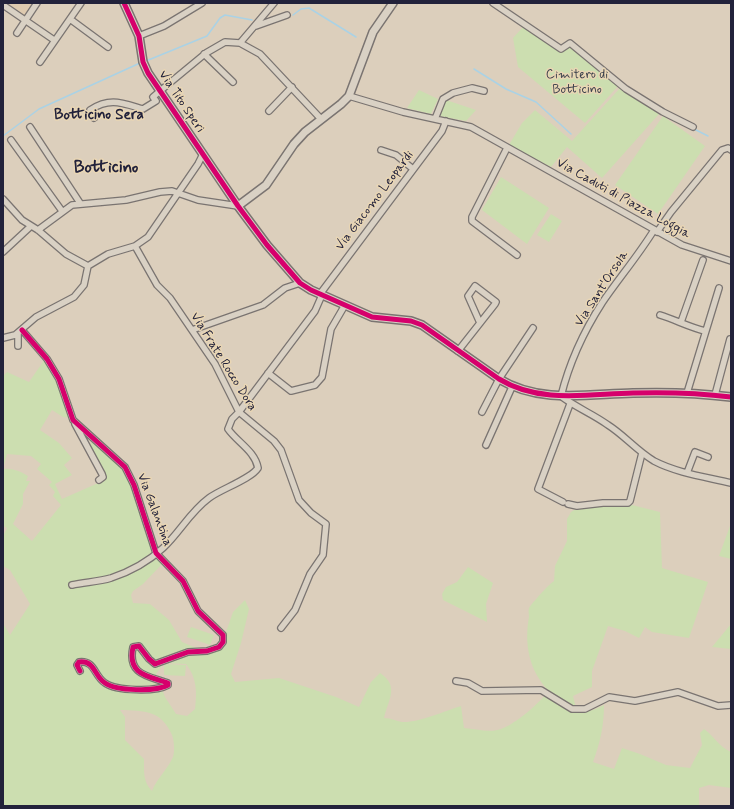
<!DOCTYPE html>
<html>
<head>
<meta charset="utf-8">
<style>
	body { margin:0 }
	#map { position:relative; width:734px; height:809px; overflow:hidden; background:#dccfbc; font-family:Mynerve,sans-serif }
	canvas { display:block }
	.frame { position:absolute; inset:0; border:4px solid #22223b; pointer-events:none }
</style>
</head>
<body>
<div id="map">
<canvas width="734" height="809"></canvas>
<div class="frame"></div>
</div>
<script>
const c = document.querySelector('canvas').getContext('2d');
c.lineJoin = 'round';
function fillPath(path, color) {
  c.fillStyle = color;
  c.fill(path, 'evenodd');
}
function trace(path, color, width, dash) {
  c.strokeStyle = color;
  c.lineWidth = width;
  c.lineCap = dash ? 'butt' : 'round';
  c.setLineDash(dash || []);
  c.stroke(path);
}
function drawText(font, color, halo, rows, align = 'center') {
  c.font = font + ' Mynerve,sans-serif';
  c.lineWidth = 3;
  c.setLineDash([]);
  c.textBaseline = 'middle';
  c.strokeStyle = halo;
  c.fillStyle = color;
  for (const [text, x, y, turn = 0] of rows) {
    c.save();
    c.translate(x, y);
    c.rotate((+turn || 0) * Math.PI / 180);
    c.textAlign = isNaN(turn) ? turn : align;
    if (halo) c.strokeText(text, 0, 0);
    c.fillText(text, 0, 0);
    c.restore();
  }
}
fillPath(new Path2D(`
	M3,3H34L25,17Z`), '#decaaf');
fillPath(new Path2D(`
	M523,27L560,50L571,45L618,86L585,123L518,67L513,38Z
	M620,88L659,114L602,178L567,147L551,167L509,145L522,123L535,110L572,141Z
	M419,90L438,99L431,114L407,108Z
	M446,100L476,110L466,121L439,116Z
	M663,116L705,146L658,214L615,185Z
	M501,177L549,208L527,244L482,210Z
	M551,214L562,221L549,242L537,235Z
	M45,359L58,381L70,418L63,417L52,410L40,430L59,443L72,458L64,465L72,475L55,484L62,499L105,480V475L87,445L95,441L123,469L131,487L154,551L164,562L143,584L133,591L131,595L133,603L150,604L169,620L182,642L199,649L218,650L225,635L233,612L245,600L249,609L241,643L231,674L235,682L279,678L336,697L359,707L371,682L380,673C400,686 388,700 384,718C391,718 396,721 402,722C418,723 445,711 461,706L464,728C475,729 491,733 501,729C517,723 538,704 549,691C529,671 524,644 529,617C529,614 528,611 529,608C533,602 548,585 554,581L555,566L567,541V519L571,512L577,508L603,505H632L660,512L662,568L708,582L689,638L652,632L645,627L639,638L625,631L608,626L592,671V687L573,696L577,712L593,710L604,705C604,726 600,743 593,762L614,769L622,748L640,754L666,765L690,768L702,745L700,733L704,729C714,736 719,747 731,752V788L709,785L699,788V806H3V623L10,635L30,604L10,570L3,566V536L7,528L3,526V469C12,468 20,471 28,476L26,481H30L23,494V504L13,524L32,541L61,505L53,496L55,492L49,485L52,482L37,469L41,464L31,456L7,454L3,469V376L7,372L29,382ZM164,663L186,664C197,678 197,692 195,709L187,716L176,714L165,697L156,674ZM120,710C145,711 161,710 172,735C174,740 175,751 173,757C168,769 157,778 152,791C143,782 144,772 144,759L125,740V717Z
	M730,526H731V559L719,556Z
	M468,567L493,583L486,604L487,622L443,600L442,594L446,587L457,582Z
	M731,624V649L712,647Z
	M191,627L214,635L210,645L187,637Z
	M164,664L186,665L185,676L164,675Z`), '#ccdeb0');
trace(new Path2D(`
	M293,15L301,9L309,8L356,37
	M146,61L207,36L220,18L225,15L252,20
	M474,69L506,89L536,102L571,134
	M694,129L708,136
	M3,136L39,109L140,63`), '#aad2e5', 1.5);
const minor = new Path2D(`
	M493,3L561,49L570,43L626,89L663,112L693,127
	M3,5L54,40
	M70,19L108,47
	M256,26L287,15
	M17,33L37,3
	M139,36L164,26L202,3
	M240,43L274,3
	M204,54L233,82
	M40,62L81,3
	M349,96L403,112L471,127L682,245L731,261
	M269,111L292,87
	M94,118L90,110C110,97 122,103 143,109L156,101L153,97L160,91L206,53L225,42L240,43L260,54L321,119
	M435,119L443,99L453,93L472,88L484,91
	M30,127L80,203
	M11,140L62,211
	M507,148L472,217V221L517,255
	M381,150L396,155L413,169
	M3,199L22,220L38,230L66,254L88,266
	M38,230L72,205L126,200L160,192L172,191L198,200L238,206
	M654,230C638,256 619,278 602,303C584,331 569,364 561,396C575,407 593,414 608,425C624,435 637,451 654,461C677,473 706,477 731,483
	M657,232L671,212L722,150L728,148L731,150
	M135,246L157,285L170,298L215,364L239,412L274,441L281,450L299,500L311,513L326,524L323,555L310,574L295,610L281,628
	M3,252L31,226
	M88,266L108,254L135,246L148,237L198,164L203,154
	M320,294L442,131L446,121
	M660,315C676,320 689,327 705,331
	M681,322L703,260
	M22,330L47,359L59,379L73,420L125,467L134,485L156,553L183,581L198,611L223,635V642L219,647L207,651L188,652L155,664L149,659L139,646L133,647C127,675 148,676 168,683V685C156,692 116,691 105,683C94,676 95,660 79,662L77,665L80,671
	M192,330L263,305L285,288L300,283
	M18,333V346
	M3,338L15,335L36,317L74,297L84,285L88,266
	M458,351L495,304L496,302L475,286L468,296L480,323
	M268,373L291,391L315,385L322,377L331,329L345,305
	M687,393L719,288
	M715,395L730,339
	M482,412L499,379L533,328
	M75,424L102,474L103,477L99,480
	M486,445L512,387
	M687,473L695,452L708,457
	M563,502L538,489L570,404
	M568,504L577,506L603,503H628L630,501L642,453
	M72,585C84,582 98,582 111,578C129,572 149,561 163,548C180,532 190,512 209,498C221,489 251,479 258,468C255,451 237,442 228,429L232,419L239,412L315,311L322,295
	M456,681L468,683L482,691L541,690L572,709H585L609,697L635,701L678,692L718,706L731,705`);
const tertiary = new Path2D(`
	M124,3L139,36L143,62L148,73L238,206L267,245L300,283L311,290L372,317L411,321L422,325L499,379C540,404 588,394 633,393C666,392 699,393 731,397
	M238,206L266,185L294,144L305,132L341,104L349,96L373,32L393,3`);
trace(minor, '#7a7471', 8);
trace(tertiary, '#7a7471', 10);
trace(minor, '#d9d1c4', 5.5);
trace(tertiary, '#d9d1c4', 7);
trace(new Path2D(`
	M124,3L139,36L143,62L148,73L238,206L267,245L300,283L311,290L372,317L411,321L422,325L499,379C540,404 588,394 633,393C666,392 699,393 731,397
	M22,330L47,359L59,379L73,420L125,467L134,485L156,553L183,581L198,611L223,635V642L219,647L207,651L188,652L155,664L149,659L139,646L133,647C127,675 148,676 168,683V685C156,692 116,691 105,683C94,676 95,660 79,662L77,665L80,671`), '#d6006c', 5);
drawText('13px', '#3a404b', '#e9d6b4', [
	["Cimitero di",577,75],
	["Botticino",577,90]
]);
drawText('13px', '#22223b', '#e9d6b4', [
	["Via Tito Speri",181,102,56],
	["Via Caduti di Piazza Loggia",623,199,29],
	["Via Giacomo Leopardi",375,201,-53],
	["Via Sant'Orsola",602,289,-57],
	["Via Frate Rocco Dora",223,362,58],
	["Via Galantina",154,510,69]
]);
drawText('bold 15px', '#22223b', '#e9d6b4', [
	["Botticino Sera",99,116]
]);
drawText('bold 17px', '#22223b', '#e9d6b4', [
	["Botticino",106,168]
]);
</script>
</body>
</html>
